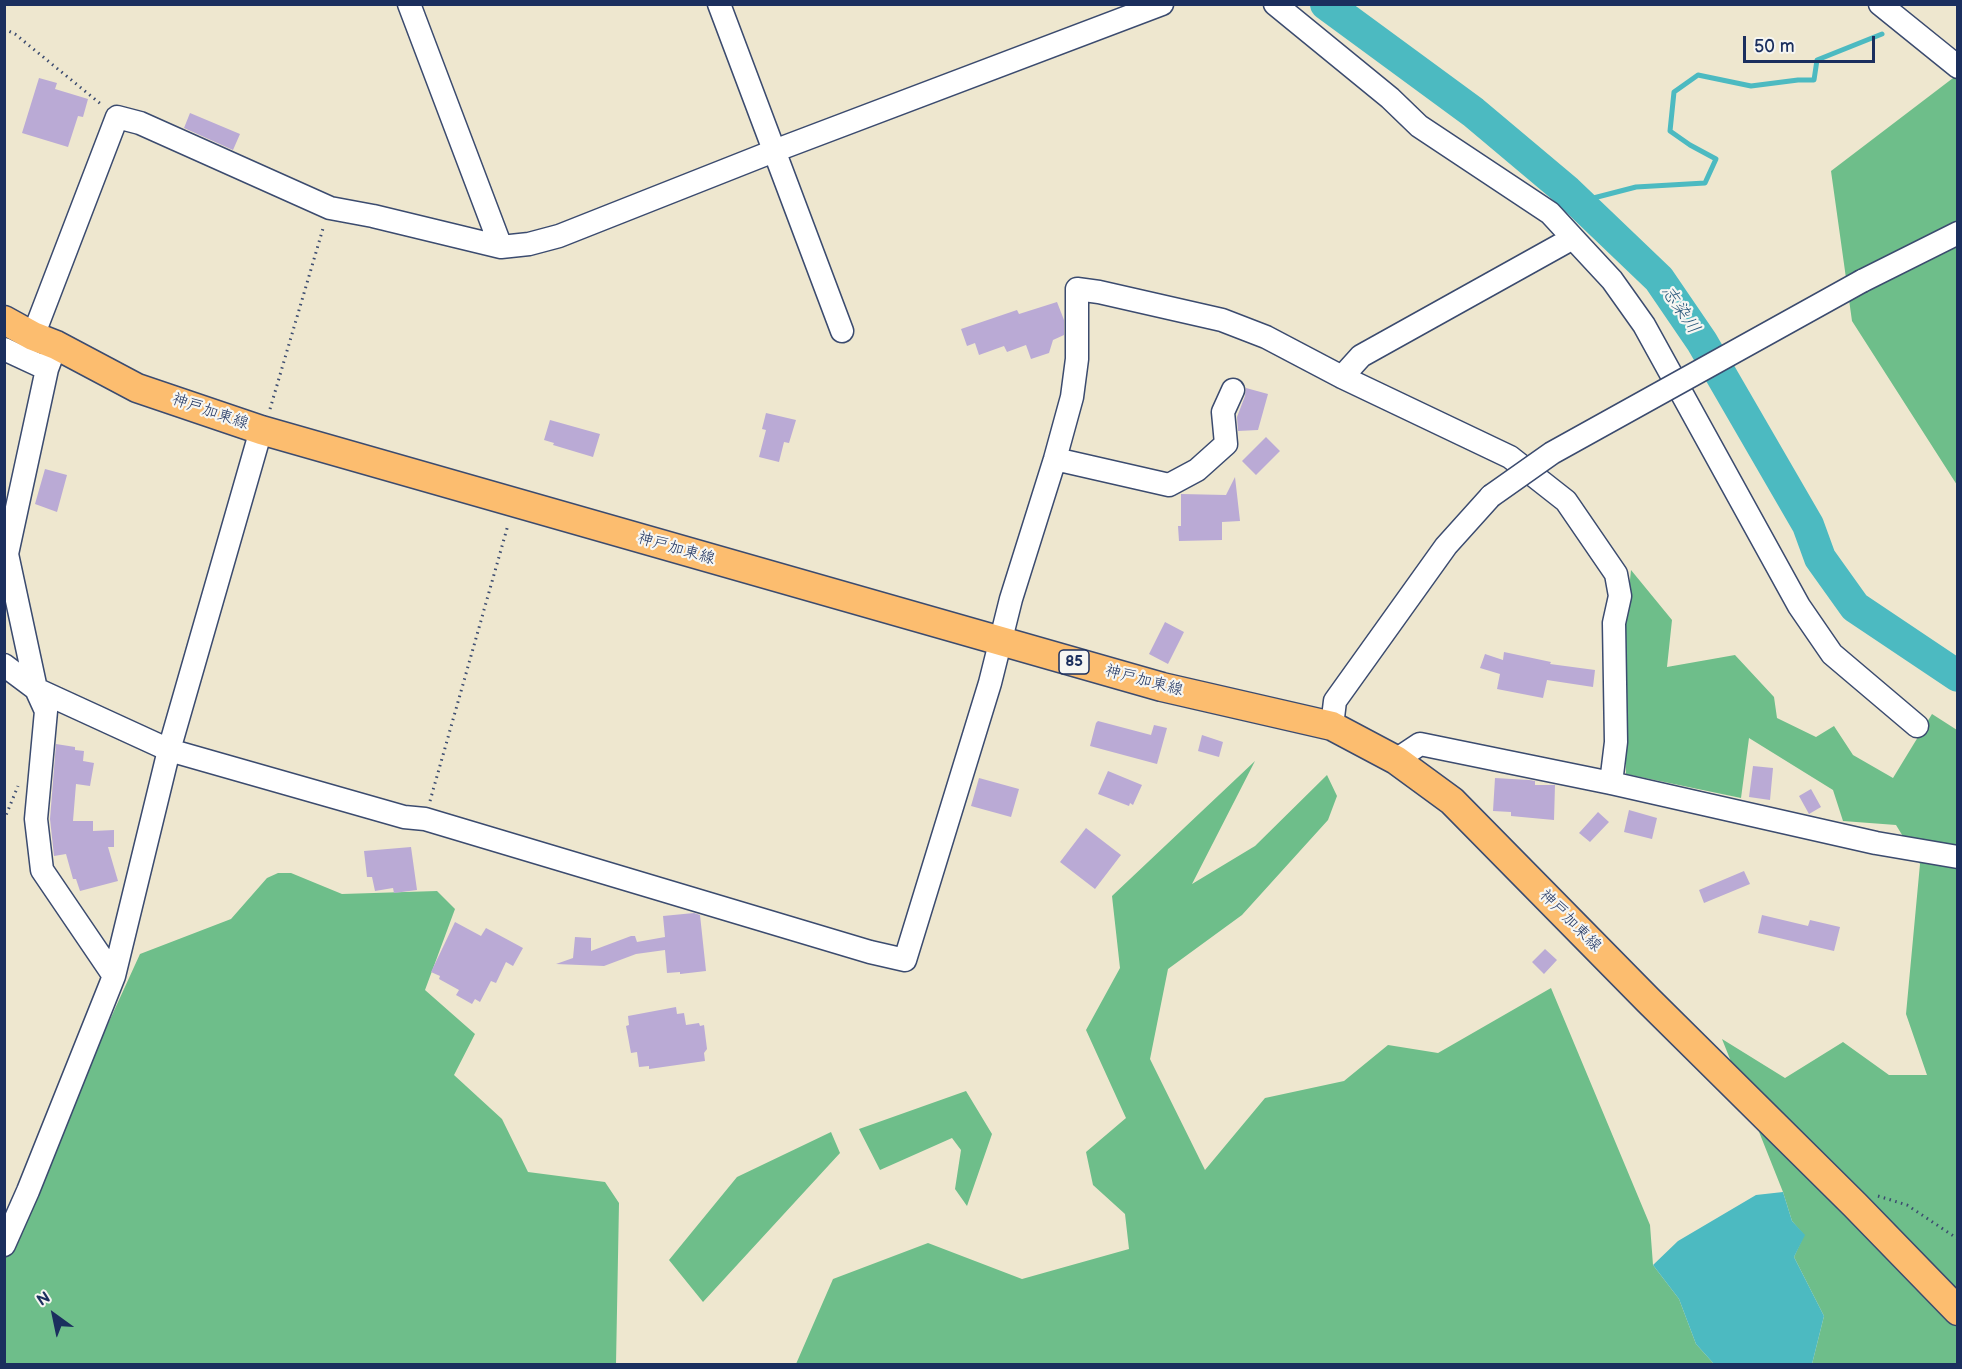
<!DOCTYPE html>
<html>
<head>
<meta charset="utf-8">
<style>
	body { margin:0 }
	#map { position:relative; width:1962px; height:1369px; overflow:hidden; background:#eee7cf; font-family:"Balsamiq Sans",sans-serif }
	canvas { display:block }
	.frame { position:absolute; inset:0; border:6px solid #1b2f5e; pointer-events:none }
	.north { position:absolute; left:24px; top:1285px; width:60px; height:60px; -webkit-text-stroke:4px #f6f6f2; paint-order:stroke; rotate:327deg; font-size:16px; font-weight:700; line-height:24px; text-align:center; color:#1b2f5e }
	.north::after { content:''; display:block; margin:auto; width:21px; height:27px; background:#1b2f5e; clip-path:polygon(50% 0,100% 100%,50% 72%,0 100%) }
	.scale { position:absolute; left:1743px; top:36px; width:132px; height:27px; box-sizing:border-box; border:3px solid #1b2f5e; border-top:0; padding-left:8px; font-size:18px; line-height:21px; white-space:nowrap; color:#1b2f5e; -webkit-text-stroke:4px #f6f6f2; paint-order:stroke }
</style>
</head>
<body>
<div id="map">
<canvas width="1962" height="1369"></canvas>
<div class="frame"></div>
<div class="north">N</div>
<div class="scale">50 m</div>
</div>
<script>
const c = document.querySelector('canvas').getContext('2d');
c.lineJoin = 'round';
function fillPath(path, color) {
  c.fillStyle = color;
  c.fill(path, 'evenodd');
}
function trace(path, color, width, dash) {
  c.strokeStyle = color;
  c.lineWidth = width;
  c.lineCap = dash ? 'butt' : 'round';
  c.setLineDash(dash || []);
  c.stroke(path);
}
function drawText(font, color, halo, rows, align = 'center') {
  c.font = font + ' "Balsamiq Sans","Klee One",sans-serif';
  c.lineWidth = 4.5;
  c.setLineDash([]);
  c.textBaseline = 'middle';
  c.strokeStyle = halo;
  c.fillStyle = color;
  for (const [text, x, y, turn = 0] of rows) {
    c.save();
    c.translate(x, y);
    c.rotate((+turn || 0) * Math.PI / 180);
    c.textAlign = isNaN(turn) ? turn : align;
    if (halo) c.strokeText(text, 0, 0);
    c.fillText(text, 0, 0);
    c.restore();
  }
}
fillPath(new Path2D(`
	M1957,75V485L1852,321L1831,171Z
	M1631,570L1672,620L1667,667L1735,655L1774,697L1777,718L1816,737L1834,726L1853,755L1893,778L1932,714L1957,730V1364H1812L1824,1316L1794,1257L1804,1235L1792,1221L1783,1192L1722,1039L1785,1078L1843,1042L1889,1075H1927L1906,1014L1920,864L1896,825L1843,821L1833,790L1749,738L1741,798L1626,774L1622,661Z
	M1255,761L1192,884L1255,846L1327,775L1337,796L1328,820L1242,915L1168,969L1150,1059L1205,1170L1265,1098L1344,1081L1388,1045L1438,1053L1551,988L1650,1225L1653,1265L1679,1299L1696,1344L1714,1364H796L833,1279L928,1243L1022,1279L1129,1249L1125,1214L1093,1185L1086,1152L1126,1118L1086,1030L1120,968L1112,896Z
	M278,873H291L342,894L437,891L455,909L425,990L475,1034L454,1075L502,1119L528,1172L605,1182L619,1203L616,1364H5V1249L140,954L231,919L267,878Z
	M966,1091L992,1134L967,1206L955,1189L961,1150L952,1138L880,1170L859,1129Z
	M831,1132L840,1153L703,1302L669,1260L737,1177Z`), '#6ebe8a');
fillPath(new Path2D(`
	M1783,1192L1792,1221L1805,1235L1794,1257L1824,1316L1812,1364H1714L1696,1344L1679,1299L1653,1265L1678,1241L1756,1195Z`), '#4cbac1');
trace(new Path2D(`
	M1578,202L1636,187L1705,183L1716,159L1690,145L1670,131L1674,92L1698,75L1751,86L1798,80H1814L1817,60L1882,34`), '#4cbac1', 5);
trace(new Path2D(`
	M1326,4L1473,112L1567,191L1659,279L1702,342L1808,525L1820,558L1855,607L1958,676`), '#4cbac1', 32);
fillPath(new Path2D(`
	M39,78L57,83L55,89L88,99L83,117L78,116L68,147L22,133Z
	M190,113L240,134L233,150L184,128Z
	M1057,302L1064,320V335L1053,340L1049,353L1031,359L1026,345L1007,352L1004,346L979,355L975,343L967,346L961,329L1017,310L1019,314Z
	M1246,388L1268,394L1258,430L1238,431L1237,417L1245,396Z
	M766,413L796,420L789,443L784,442L779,462L759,457L766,430L762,429Z
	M550,420L600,434L593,457L553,445L554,443L544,440Z
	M1266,437L1280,451L1256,475L1242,461Z
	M45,469L67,475L57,512L35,504Z
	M1235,477L1240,521L1222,522V540L1179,541L1178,526H1181V494L1226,495Z
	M1165,622L1184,632L1168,664L1149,654Z
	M1504,652L1551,662L1550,664L1595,670L1593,687L1547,680L1543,698L1497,689L1500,674L1480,668L1485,654L1503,660Z
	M1098,721L1151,735L1154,725L1167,728L1157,764L1090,746L1096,723Z
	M1202,735L1223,742L1219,757L1198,751Z
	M56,744L75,747V750L84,751L83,761L94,763L90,786L76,784L73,821H93V831L114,830V847H108L118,881L80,891L76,879H73L66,854L54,856L50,819Z
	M1753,766L1773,768L1770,800L1749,797Z
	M1108,771L1142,785L1133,805L1130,803L1129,806L1098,794Z
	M979,778L1019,789L1011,817L971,806Z
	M1495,778L1529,780L1535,781V785H1555L1554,820L1511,816V812L1493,811Z
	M1811,789L1821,807L1809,814L1799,796Z
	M1629,810L1657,818L1652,839L1624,832Z
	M1598,812L1609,822L1590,842L1579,833Z
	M1086,828L1121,855L1095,889L1060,862Z
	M411,847L417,890L394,893L393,888L375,891L372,877H367L364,851Z
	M1744,871L1750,884L1704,903L1699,890Z
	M694,913L700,915L706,971L680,974V972L667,973L665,950L636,954L604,966L556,964L573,958L575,937L591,938V951L631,936H635L637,942L665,937L663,916Z
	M1762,915L1808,926L1810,920L1840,927L1834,951L1758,933Z
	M455,922L481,936L486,928L523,948L513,966L506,962L496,983L491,981L480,1002L475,999L472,1004L456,995L459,990L439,979L440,976L431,972Z
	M1545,949L1557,960L1544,974L1532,962Z
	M676,1007L677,1014L684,1013L686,1025L699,1023L700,1026L704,1025L707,1049L704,1053L705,1061L649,1069V1066L639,1067L637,1052L631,1053L626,1026L629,1025L628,1016Z`), '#baaad5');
const minor = new Path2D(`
	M409,4L501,247
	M719,4L842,331
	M1275,4L1390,98L1419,126L1550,213L1573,238L1361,356L1342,377
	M1880,4L1958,67
	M1573,238L1612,280L1644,325L1799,606L1832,654L1917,726
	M1862,281L1958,233
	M33,336L117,117L140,123L330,208L373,216L501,247L529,244L559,236L774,151L1162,4
	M56,345L47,369L7,554L36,689L46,711L36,819L42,870L114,976
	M4,349L47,369
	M1055,459L1169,485L1197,470L1226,444L1223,412L1233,390
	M4,665L36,689L169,750L404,817L425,819L870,952L905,960L990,683L1011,599L1055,459L1072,397L1077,359V289L1099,292L1222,320L1266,337L1342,377L1510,457L1566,501L1616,574L1620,596L1614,623L1616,742L1611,783
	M1332,726L1335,701L1446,546L1491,496
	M1396,760L1420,744L1611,783L1876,843L1958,857
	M4,1245L28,1191L114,976L169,750L261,430`);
const major = new Path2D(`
	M4,320L33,336L56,345L137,388L261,430L1162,687L1332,726L1396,760L1452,801L1648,1000L1855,1205L1958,1311`);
trace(minor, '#3b4b6f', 25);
trace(major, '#3b4b6f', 31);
trace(new Path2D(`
	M4,29L15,34L102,105
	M270,409L324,225
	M430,801L508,525
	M4,820L18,786
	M1878,1196L1907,1205L1958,1239`), '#3b4b6f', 3, [1.5, 4.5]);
trace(minor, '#fff', 22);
trace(major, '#fcbd6f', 28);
const minorBridge = new Path2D(`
	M1491,496L1552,453L1862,281`);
trace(minorBridge, '#3b4b6f', 25, []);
trace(minorBridge, '#fff', 22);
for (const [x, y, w] of [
	[1074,662,30]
]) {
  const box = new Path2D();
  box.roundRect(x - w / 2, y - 12, w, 24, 4.5);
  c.fillStyle = '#f6f6f2';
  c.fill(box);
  trace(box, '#1b2f5e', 1.5);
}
drawText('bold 15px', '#1b2f5e', null, [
	["85",1074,662]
]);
drawText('16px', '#1b2f5e', '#f6f6f2', [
	["神戸加東線",210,412,19],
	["神戸加東線",676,549,16],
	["神戸加東線",1144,681,15],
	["神戸加東線",1570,921,45]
]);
drawText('italic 18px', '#2a597c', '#f6f6f2', [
	["志染川",1680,310,56]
]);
</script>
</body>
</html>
